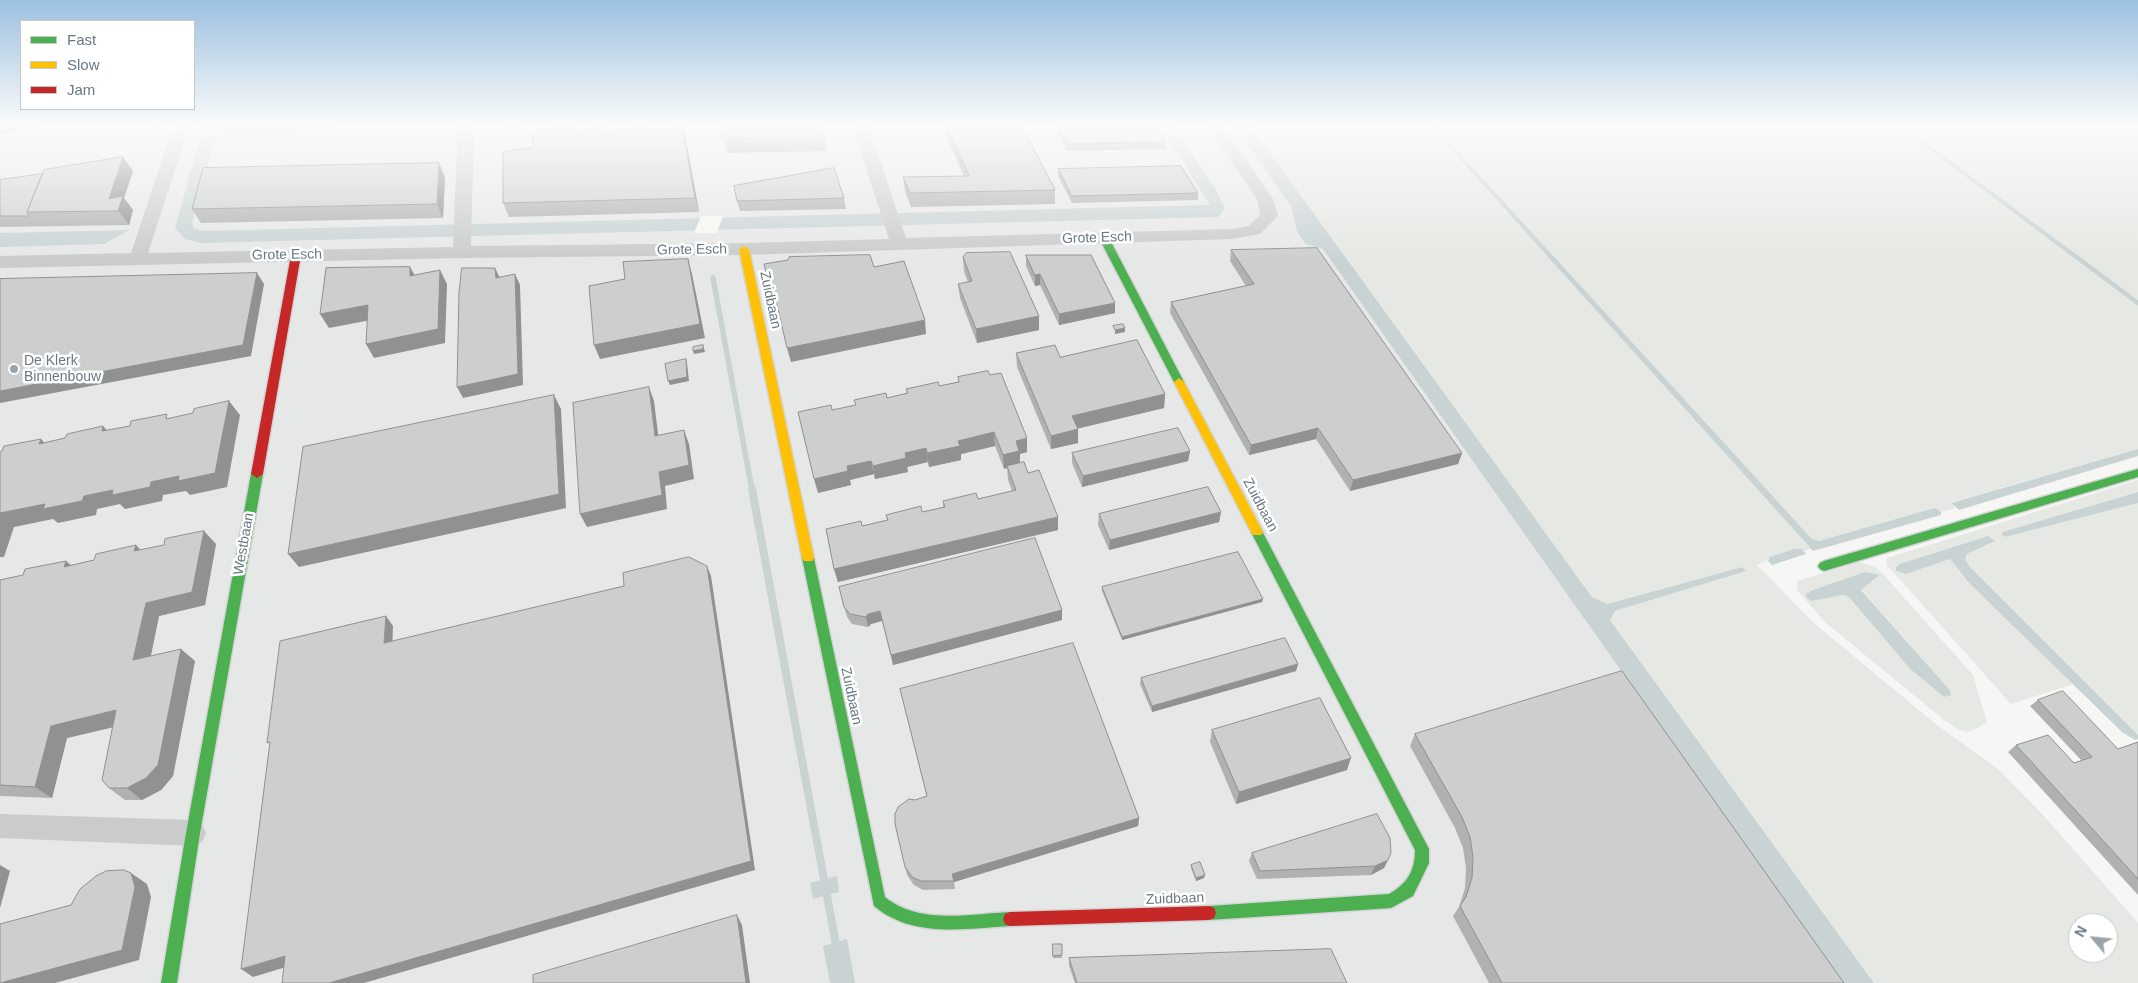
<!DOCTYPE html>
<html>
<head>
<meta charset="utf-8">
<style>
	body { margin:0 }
	#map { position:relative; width:2138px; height:983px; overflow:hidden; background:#f6f6f5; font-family:Arial,sans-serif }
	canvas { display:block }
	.legend { position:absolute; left:20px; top:20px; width:175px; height:90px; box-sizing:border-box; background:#fff; border:1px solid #c3c9cd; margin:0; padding:6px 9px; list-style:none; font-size:15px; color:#687983 }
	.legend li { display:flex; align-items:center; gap:10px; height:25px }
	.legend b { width:25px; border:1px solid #c3c9cd }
	.north { position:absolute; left:2068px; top:913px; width:50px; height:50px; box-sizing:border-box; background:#fff; border:1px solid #c3c9cd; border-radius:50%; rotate:298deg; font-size:14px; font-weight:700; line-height:20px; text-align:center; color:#687983 }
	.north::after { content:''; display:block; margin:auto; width:18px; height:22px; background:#9aa5ab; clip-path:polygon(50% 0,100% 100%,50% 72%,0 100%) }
</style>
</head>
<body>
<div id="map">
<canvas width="2138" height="983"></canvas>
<ul class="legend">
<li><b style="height:6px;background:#4caf50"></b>Fast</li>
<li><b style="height:6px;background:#ffc107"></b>Slow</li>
<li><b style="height:6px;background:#c62828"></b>Jam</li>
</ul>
<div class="north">N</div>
</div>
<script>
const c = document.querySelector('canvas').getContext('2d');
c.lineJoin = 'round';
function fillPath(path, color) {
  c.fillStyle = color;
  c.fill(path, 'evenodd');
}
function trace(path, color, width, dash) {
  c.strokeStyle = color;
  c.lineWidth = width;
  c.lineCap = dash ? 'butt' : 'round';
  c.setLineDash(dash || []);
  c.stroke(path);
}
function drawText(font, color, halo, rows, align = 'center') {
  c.font = font + ' Arial,sans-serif';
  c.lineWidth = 5;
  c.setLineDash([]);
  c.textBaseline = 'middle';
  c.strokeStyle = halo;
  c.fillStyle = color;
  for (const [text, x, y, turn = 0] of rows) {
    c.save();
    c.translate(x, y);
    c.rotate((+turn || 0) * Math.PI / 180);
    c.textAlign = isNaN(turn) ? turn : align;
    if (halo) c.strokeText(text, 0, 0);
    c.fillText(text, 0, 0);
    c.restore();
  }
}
fillPath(new Path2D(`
	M0,124H1242L1856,983H0Z`), '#e6e7e7');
fillPath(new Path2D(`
	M1249,124H1428L1811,549L1804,551L1802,549C1785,549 1771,559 1757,565L1816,625L1937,725L1998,769L2044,816L2138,923V983H1874L1610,620L1615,611L1745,571L1742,567L1606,604L1592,597ZM2078,923H2108V953H2078Z
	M1433,124H1895L2138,306V449L1952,502L1951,503L1955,508L1941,512L1939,510L1819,541L1811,538Z
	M1901,124H2138V300Z
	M2138,480V492L2002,532V535L2005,537L2138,503V735L1970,567L1965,559L1967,554L1994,542L1906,574L1950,559L1970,584L2073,684L2011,704L1887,565V558Z
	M1860,562L1875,567L1884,575L1973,675L1987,722C1965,737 1964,733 1943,719L1826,623L1797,590V581ZM1878,579L1864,585L1861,589L1949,689L1944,697L1910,669L1849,597L1843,595L1811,601L1806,597Z`), '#e6e8e3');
fillPath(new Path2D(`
	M204,124H219L192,223L194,228L203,231L1210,205L1159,124H1172L1216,190L1225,209L1218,217L201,243L185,239L175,228Z
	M1233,124H1249L1592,597L1607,604L1742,567L1746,571L1615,611L1610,620L1874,983H1842L1323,249L1306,244L1297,231L1291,206Z
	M1428,124H1433L1811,538L1819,541L1935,508L1941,512V515L1813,551Z
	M1895,124H1901L2138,300V306Z
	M129,230L104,244L0,247V233Z
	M2138,449V456L1959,510L1951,503Z
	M2138,492V503L2005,537L2002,535V532Z
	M1988,536L1995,541L1967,554L1965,559L1970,567L2138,735V739L2135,740L2122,732L1970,584L1950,559L1906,574L1896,571V567L1900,564Z
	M1794,549H1802L1806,554L1772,565L1768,561L1770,557Z
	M1865,572L1880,575L1861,590L1949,689L1951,695L1944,697L1910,669L1849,597L1843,595L1811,601L1806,597V594L1813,590Z
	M837,876L839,892L813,899L810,883Z
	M847,939L855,983H830L823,946Z`), '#cad3d4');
fillPath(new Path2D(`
	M701,216H723L717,233H694Z`), '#f6f6f5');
trace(new Path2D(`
	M713,278L752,490`), '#cad3d4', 5.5);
trace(new Path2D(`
	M752,489L837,950`), '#cad3d4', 8);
const fast = new Path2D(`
	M1104,235L1109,238L1184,382L1183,385L1179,386L1174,382L1099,238Z
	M2138,469V477L1824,571L1820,569L1818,566L1820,563L1824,561Z
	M257,470L263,474L200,833L177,983H161L186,833L251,474Z
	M1257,527L1261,529L1429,849V863L1413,896L1391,908L1209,920L1204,918L1202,913L1204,908L1209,906L1389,894C1407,884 1415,871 1415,850L1251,532L1253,529Z
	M808,553L812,555L814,558L885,897C919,925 970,914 1010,912L1015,914L1017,919L1015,924L1010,926C964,929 912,938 874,906L802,558L804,555Z`);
const slow = new Path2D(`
	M744,246L749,249L814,558L812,561H804L802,558L739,249Z
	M1179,378L1184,382L1263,532L1261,535H1253L1251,532L1174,382Z`);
const jam = new Path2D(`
	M296,252L301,255L263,474L257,478L251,474L291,255Z
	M1209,906L1214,908L1216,913L1214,918L1209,920L1010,926L1005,924L1003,919L1005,914L1010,912Z`);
trace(fast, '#d3d4d4', 3);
trace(slow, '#d3d4d4', 3);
trace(jam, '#d3d4d4', 3);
fillPath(new Path2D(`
	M174,124H190L148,253L453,247L458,124H474L471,246L744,243L889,239L852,124H868L906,238L1232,229L1249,226L1260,215L1257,199L1205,124H1221L1273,199L1278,216L1260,234L1232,239L744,255L462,258L0,268V256L131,253Z
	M0,814L193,820L202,824L206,833L202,842L193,846L0,838Z`), '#cacccc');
fillPath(fast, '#4caf50');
fillPath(slow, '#ffc107');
fillPath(jam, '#c62828');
fillPath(new Path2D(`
	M216,124H336L335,132L222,134Z
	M720,124L824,137L827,151L727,153Z
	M941,124H1021L1055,190V204L911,207L905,191L903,177L964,176Z
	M1052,124H1155L1166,142L1165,149L1067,151Z
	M574,125L576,131L603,127L605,133L651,132L682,127L686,140L699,212L509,217L503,203L533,147Z
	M439,163L445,177L443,218L201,223L192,209Z
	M1058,169L1198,193V200L1072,203L1058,176Z
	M133,171L124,198L133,210L129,225L0,227V180Z
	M844,198L846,209L740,211L737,201Z
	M1231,250L1462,453L1458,464L1350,491L1316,439L1249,455L1170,313L1171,302L1246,286L1230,261Z
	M1026,255L1115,303V313L1059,325L1040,285L1035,286L1026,266Z
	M963,257L1039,316V330L977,343L960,298L958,284L968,282L964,271Z
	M1016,353L1060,357L1165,394L1164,408L1077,428L1078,443L1051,449L1017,367Z
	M958,377L1027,452L1020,454V463L1028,473L1058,530L838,582L834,569L862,526L887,520L886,515L922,512L943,507V501L978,499L1012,491L1008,480L1007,468L1004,469L995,446L961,454V460L929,467L928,462L907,467L908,472L875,479L874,474L850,480L851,485L818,493L887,398L907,393L906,389L939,386L958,382Z
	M1190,451L1188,461L1082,487L1072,463V453Z
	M1221,512L1219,522L1109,550L1098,525L1099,514Z
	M216,544L205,605L159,616L151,656L195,661L173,776L161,790L142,800H125L109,788L113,727L67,738L52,798L0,796V580L23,575L66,561L71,565L94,560L136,545L140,550Z
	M839,587L1062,610V620L893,665L882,621L871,624L868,627L852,624L847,617Z
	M1102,587L1262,602L1122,640L1102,591Z
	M1298,664L1296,671L1152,712L1140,684L1141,678Z
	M900,689L1139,818L1138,826L954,882L955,889L923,890L914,885L907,875L895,824L927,797Z
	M2038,700L2118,749L2138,742V895L2008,752L2016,745L2074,763L2082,761L2030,706Z
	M1212,730L1347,770L1236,804L1210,742Z
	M1415,734L1844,983H1489L1453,916L1459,907L1465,888L1466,868L1463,848L1455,828L1410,746Z
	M1252,853H1391L1384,868L1371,875L1257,879L1249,861Z
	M1191,865L1204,878L1196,881L1191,868Z
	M1053,944H1062V958H1053Z
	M1069,958L1347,983H1075L1069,966Z`), '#b0b2b2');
fillPath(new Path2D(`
	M0,124H40L38,128L0,134Z
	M159,124H161L162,125L161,128L154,129L152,126Z
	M331,124H336L335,132Z
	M511,124H516V127L508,128L506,125Z
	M682,127L686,140L699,212L695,198Z
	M123,157L133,171L124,198L133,210L129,225L109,199Z
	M439,163L445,177L443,218L437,204Z
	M688,259L692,274L705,338L600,359L594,345Z
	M410,267L418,281L410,276Z
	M495,268L500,278H496Z
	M440,270L447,284L445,343L374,358L366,344Z
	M257,273L264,284L251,356L0,403V391Z
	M515,274L520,285L523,385L463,398L457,387Z
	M1040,274V285L1035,286V275Z
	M774,292L778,306L775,307L771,293Z
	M1115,303V313L1059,325V314Z
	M368,305L376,319L329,328L320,314Z
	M1039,316V330L977,343L976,329Z
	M925,320L926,334L791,362L787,348Z
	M1125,328V332L1115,334V330Z
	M703,345L705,352L694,354L693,351Z
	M686,359L687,363L689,381L670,385L668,381Z
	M649,387L654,401L660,450L655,436Z
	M1165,394L1164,408L1072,430V416Z
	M554,395L561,409L566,508L299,567L288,554Z
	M229,401L240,415L227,487L190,495L186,491L163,495L162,501L125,509L120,504L97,509L96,515L58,523L53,519L14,527L4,557H0V513L151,482Z
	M103,426L116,440L102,431Z
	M1318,428L1316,439L1249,455L1251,445Z
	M1078,429V443L1051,449V436Z
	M684,430L689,444L694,479L665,486L667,509L587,527L580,514L659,472Z
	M994,432L995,446L961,454V460L929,467L927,453L958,441Z
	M1027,438V452L1020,454V465L1007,466V468L1004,469L1003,455L1016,441Z
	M41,439L54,453L39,444Z
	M926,448L928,462L907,467L908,472L875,479L873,466L905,453Z
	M1190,451L1188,461L1082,487L1083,476Z
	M1462,453L1458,464L1350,491L1353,480Z
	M871,461L874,474L850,480L851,485L818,493L814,479L847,466Z
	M1221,512L1219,522L1109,550L1110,540Z
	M1058,517V530L838,582L834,569Z
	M204,531L216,544L205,605L159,616L147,673L133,660L146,603Z
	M136,545L149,559L134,551Z
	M66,561L80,574L64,567Z
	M707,566L711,576L755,870L364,983H329Z
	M1263,599L1262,602L1122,640V637Z
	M1062,610V620L893,665L891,655Z
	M880,611L882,621L871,624L868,627L866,617L868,614Z
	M386,616L393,626L392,653L384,643Z
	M181,649L195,661L173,776L161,790L142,800L127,788Z
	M1298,664L1296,671L1152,712V706Z
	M116,710L131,723L67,738L52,798L35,787L51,726Z
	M1351,758L1347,770L1236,804L1239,792Z
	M1139,818L1138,826L954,882L952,874Z
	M1388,860L1384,868L1371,875L1375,866Z
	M0,865L10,871L0,908Z
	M131,873L147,884L151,897L139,960L55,983H2Z
	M1205,875L1204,878L1196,881V878Z
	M737,915L742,925L750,983H746Z
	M285,956L296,964L253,977L241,969Z`), '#909191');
const building = new Path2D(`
	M152,124H159L152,126Z
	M720,124H820L824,137L724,139Z
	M946,124H1021L1055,190L910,193L903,177L969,176Z
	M1056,124H1155L1166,142L1067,144Z
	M574,125L575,132L603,127V133L649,126L650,132L682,127L695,198L503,203V152L533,147V132Z
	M123,157L109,199L123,196L118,211L27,212L44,170Z
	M439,163L437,204L192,209L203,168Z
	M1181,166L1198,193L1072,196L1058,169Z
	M834,168L844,198L737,201L734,186Z
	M42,174L27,212L29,216H0V180Z
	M1317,248L1462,453L1353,480L1318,428L1251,445L1171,302L1254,284L1231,250Z
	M1010,252L1039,316L976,329L958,284L972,281L963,257L966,253Z
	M870,255L874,267L904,261L925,320L787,348L774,292L771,293L764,264L788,260L789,257Z
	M1026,255H1091L1115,303L1059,314L1040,274L1035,275Z
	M688,259L700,324L594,345L589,286L625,279L623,262Z
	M410,267V276L440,270L438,329L366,344L368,305L320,314L326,268Z
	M462,268H495L496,278L515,274L518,374L457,387L459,293Z
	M257,273L243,345L0,391V279Z
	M1123,324L1125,328L1115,330L1113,326Z
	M1137,340L1165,394L1072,416L1078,429L1051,436L1016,353L1055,345L1060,357Z
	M703,345V349L693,351V347Z
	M686,359L687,377L668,381L665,364Z
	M988,371L990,375L1001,373L1027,438L1016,441L1019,451L1003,455L994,432L958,441L960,446L927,453L926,448L905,453L906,458L873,466L871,461L847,466L848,471L814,479L798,412L831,405L832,410L856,405L854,400L886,393L887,398L908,393L906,389L938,382L939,386L959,382L958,377Z
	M649,387L655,436L684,430L689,465L659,472L662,495L580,514L573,403Z
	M554,395L559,494L288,554L303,447Z
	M229,401L215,473L178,481L179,476L151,482L150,487L112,495L113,490L84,496L82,501L43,509L45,504L0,513V452L2,451L4,446L41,439L39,444L65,438L67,434L103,426L102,431L130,426L131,421L167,414L166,419L193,413L194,409Z
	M1178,428L1190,451L1083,476L1072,453Z
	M1024,462L1028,473L1039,470L1058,517L834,569L826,529L861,521L862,526L888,520L886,515L921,506L922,512L945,507L943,501L976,493L978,499L1016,490L1007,466Z
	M1208,487L1221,512L1110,540L1099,514Z
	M204,531L192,592L146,603L133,660L181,649L158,765L146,778L127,788H109L102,780L116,710L51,726L35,787L0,785V580L23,575L25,569L66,561L64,567L94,560L96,554L136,545L134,551L164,545L165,539Z
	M1035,538L1062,610L891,655L880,611L868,614L866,617L850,614L844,607L839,587Z
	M1238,552L1263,599L1122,637L1102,587Z
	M689,557L707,566L751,861L329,983H282L285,956L241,969L270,742L267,743L280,641L386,616L384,643L624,586L623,573Z
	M1285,638L1298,664L1152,706L1141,678Z
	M1073,643L1139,818L952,874L954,881H921L912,877L905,867L895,824V814L898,807L909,799L915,800L927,796L900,689Z
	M1622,671L1844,983H1502L1460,906L1466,897L1472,878L1473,857L1470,837L1462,817L1415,734Z
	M2063,691L2118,749L2138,742V879L2016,745L2048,735L2074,763L2092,757L2038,700Z
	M1320,698L1351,758L1239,792L1212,730Z
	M1377,814L1390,838L1391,853L1388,860L1375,866L1260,871L1252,853Z
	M1200,862L1205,875L1196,878L1191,865Z
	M124,870L131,873L135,887L122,950L0,983V924L71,905L80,889L96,876L106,871Z
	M737,915L746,983H533V975Z
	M1053,944H1062V955L1053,956Z
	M1331,949L1347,983H1077L1069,958Z`);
fillPath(building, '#cdcfcf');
trace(building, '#909191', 1);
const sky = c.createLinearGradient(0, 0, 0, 261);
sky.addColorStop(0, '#9cc0e0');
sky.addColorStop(0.48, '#fbfbfa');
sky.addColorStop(1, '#fbfbfa00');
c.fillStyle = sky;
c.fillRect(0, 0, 2138, 261);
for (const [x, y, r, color] of [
	[14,369,5,"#9aa5ab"]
]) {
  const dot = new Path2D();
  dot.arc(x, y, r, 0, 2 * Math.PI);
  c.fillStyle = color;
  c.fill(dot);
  trace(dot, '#fff', 2);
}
drawText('14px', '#687983', '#fff', [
	["Grote Esch",1097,238,-2],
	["Grote Esch",692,250,-1],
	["Grote Esch",287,255,-1],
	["Zuidbaan",770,300,78],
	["Zuidbaan",1260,505,62],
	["Westbaan",244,544,-80],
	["Zuidbaan",851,696,78],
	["Zuidbaan",1175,899,-2]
]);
drawText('14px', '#687983', '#fff', [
	["De Klerk",24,361],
	["Binnenbouw",24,377]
], 'left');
</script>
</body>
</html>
